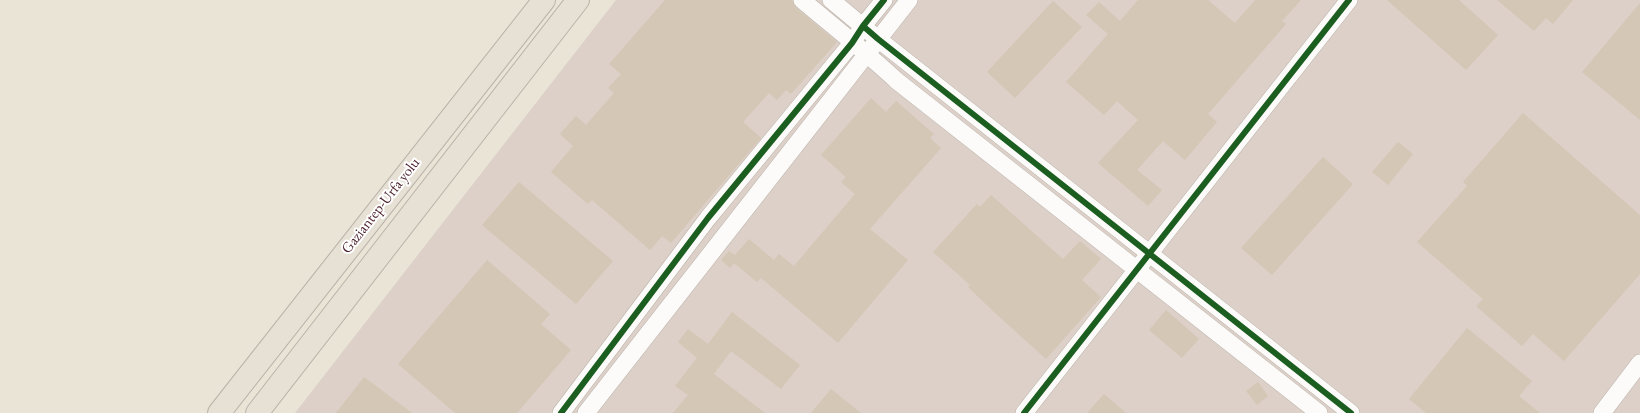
<!DOCTYPE html>
<html>
<head>
<meta charset="utf-8">
<style>
	body { margin:0 }
	canvas { display:block; background:#e9e4d5 }
</style>
</head>
<body>
<canvas width="1640" height="413"></canvas>
<script>
const c = document.querySelector('canvas').getContext('2d');
c.lineJoin = 'round';
function fillPath(path, color) {
  c.fillStyle = color;
  c.fill(path, 'evenodd');
}
function trace(path, color, width, dash) {
  c.strokeStyle = color;
  c.lineWidth = width;
  c.lineCap = dash ? 'butt' : 'round';
  c.setLineDash(dash || []);
  c.stroke(path);
}
function drawText(font, color, halo, rows, align = 'center') {
  c.font = font + ' "EB Garamond",serif';
  c.lineWidth = 4;
  c.setLineDash([]);
  c.textBaseline = 'middle';
  c.strokeStyle = halo;
  c.fillStyle = color;
  for (const [text, x, y, turn = 0] of rows) {
    c.save();
    c.translate(x, y);
    c.rotate((+turn || 0) * Math.PI / 180);
    c.textAlign = isNaN(turn) ? turn : align;
    if (halo) c.strokeText(text, 0, 0);
    c.fillText(text, 0, 0);
    c.restore();
  }
}
fillPath(new Path2D(`
	M616,0H1640V413H295Z`), '#dcd0c8');
fillPath(new Path2D(`
	M665,0H792L796,8L837,42L791,94L786,90L777,100L769,93L743,122L761,138L671,243L662,236L650,250L592,200L588,204L551,172L573,146L560,134L576,116L586,125L614,93L608,88L621,74L609,64Z
	M1138,0H1208L1235,23L1255,0H1301L1282,21L1286,24L1208,114L1217,122L1185,160L1163,141L1137,170L1162,190L1148,206L1098,163L1138,120L1117,101L1104,115L1066,82L1108,34L1086,15L1099,2L1120,21Z
	M1387,0H1459L1498,35L1466,70Z
	M1497,0H1573L1553,24L1546,18L1534,31Z
	M1053,1L1082,27L1015,98L987,72Z
	M1640,3V120L1582,72Z
	M871,98L886,112L896,101L934,134L930,138L941,148L870,229L908,260L838,343L761,278L757,282L734,263L730,268L721,260L729,251L735,255L749,239L774,260L779,254L794,266L855,194L841,182L846,177L821,155Z
	M1523,113L1640,215V274L1564,361L1533,334L1522,346L1476,306L1483,299L1417,242L1467,186L1463,182Z
	M1398,142L1413,154L1388,185L1372,172Z
	M1323,157L1353,184L1272,275L1241,248Z
	M519,182L613,261L576,304L482,225Z
	M991,195L1063,259L1080,241L1101,259L1082,280L1101,297L1046,359L994,312L968,287L970,285L933,252L977,204L980,207Z
	M487,260L550,314L541,324L571,350L517,413H455L398,364Z
	M1166,310L1199,339L1182,358L1149,330Z
	M732,312L800,365L781,389L731,351L714,374L765,413H673L688,395L675,386L697,358L678,342L688,329L708,344Z
	M1467,328L1532,381L1519,396L1540,413H1426L1409,399Z
	M364,377L412,413H336Z
	M1258,382L1268,396L1257,405L1246,391Z
	M831,389L861,413H811Z
	M1104,394L1126,413H1087Z`), '#d4c7b5');
const minor = new Path2D(`
	M802,0C834,27 867,53 897,81L1319,413
	M831,0L878,39L1351,413
	M561,413L708,218L852,43L863,26L884,0
	M586,413L909,0
	M1024,413L1349,0
	M1602,413L1640,363`);
const highway = new Path2D(`
	M219,413L544,0
	M257,413L578,0`);
trace(minor, '#bab2aa', 18);
trace(highway, '#bab2aa', 24);
trace(minor, '#fcfbf9', 17);
trace(highway, '#e6e1d4', 22);
trace(new Path2D(`
	M863,26L878,39L1351,413
	M561,413L708,218L852,43L863,26L884,0
	M1024,413L1349,0`), '#1b5e20', 6);
drawText('15px', '#4a1f2b', '#fff', [
	["Gaziantep-Urfa yolu",381,206,-52]
]);
</script>
</body>
</html>
